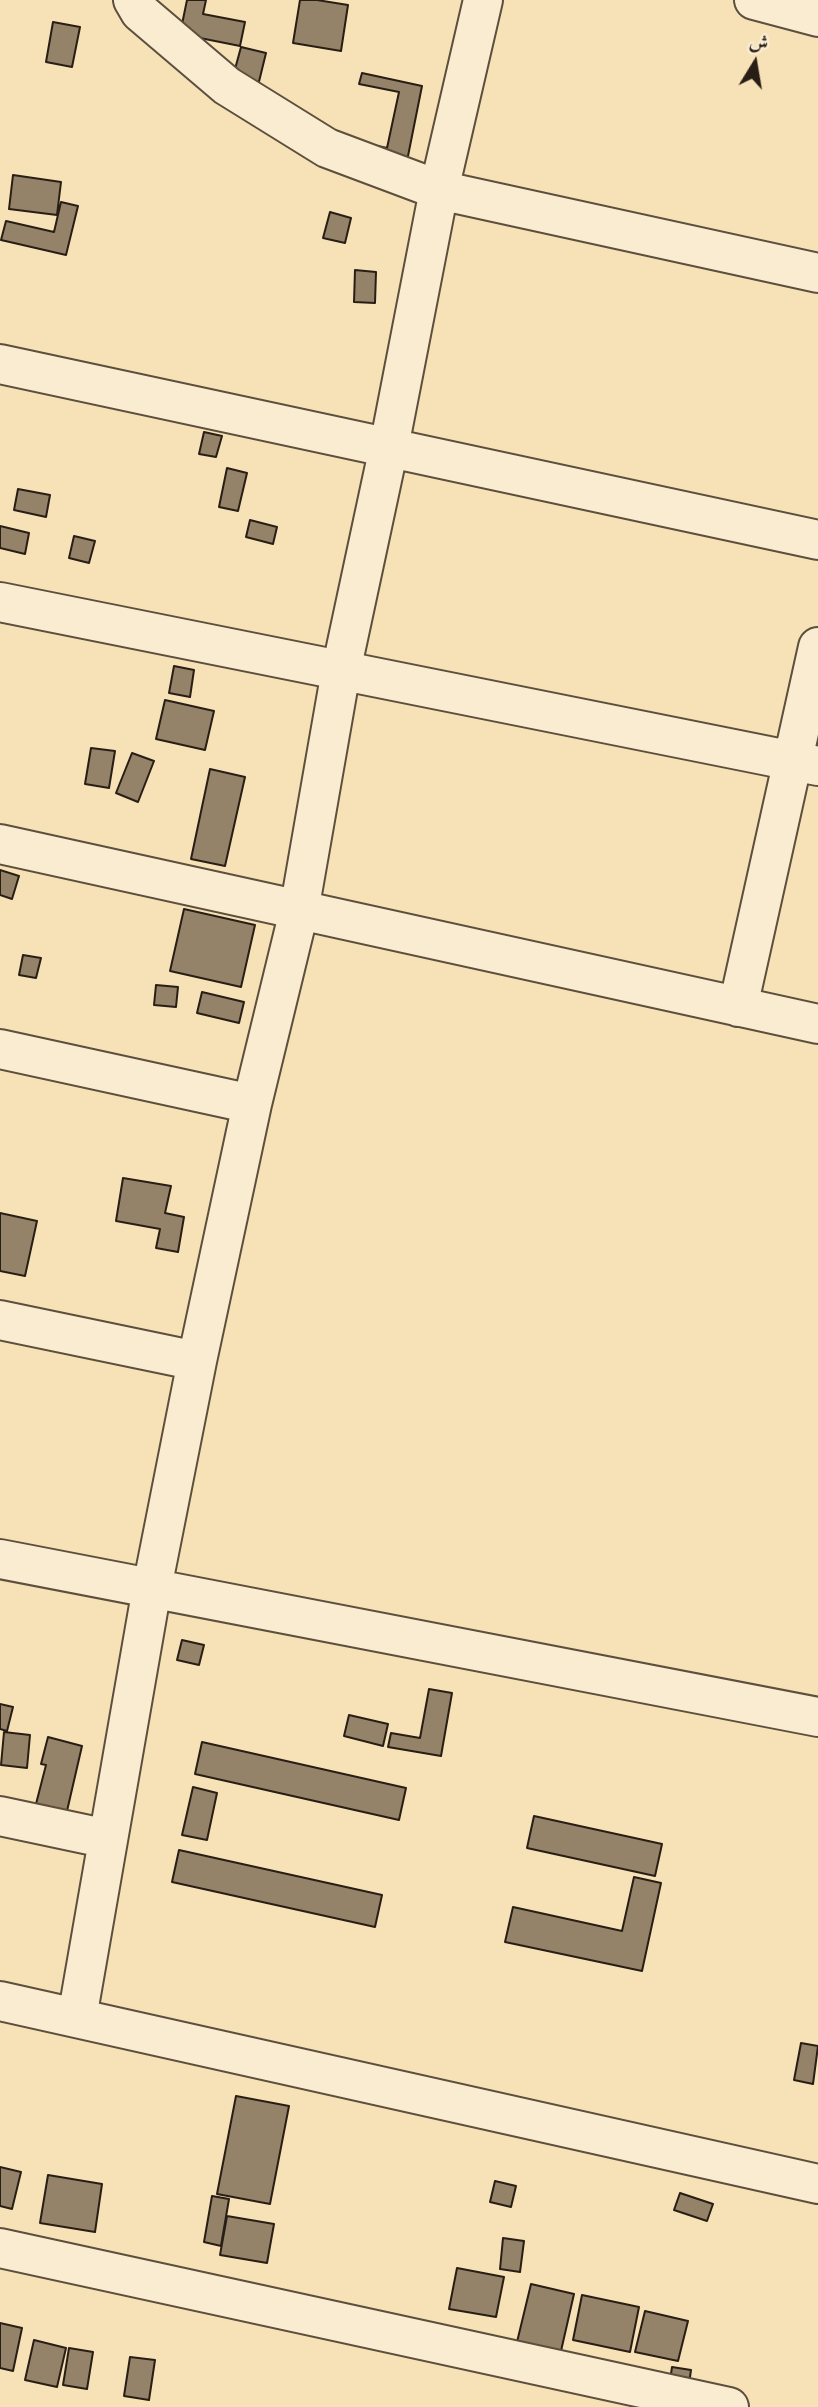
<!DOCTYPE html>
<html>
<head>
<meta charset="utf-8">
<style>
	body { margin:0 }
	#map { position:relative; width:818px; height:2407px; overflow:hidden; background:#f7e1b6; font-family:"IM FELL Double Pica",Amiri,serif }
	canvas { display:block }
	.north { position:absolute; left:720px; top:28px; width:70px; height:70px; -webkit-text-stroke:5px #faecd0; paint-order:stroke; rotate:11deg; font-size:19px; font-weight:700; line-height:28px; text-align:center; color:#281e15 }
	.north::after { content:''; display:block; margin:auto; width:24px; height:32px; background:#281e15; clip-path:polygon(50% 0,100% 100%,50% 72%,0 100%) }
</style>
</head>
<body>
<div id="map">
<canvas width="818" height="2407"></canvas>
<div class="north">ش</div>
</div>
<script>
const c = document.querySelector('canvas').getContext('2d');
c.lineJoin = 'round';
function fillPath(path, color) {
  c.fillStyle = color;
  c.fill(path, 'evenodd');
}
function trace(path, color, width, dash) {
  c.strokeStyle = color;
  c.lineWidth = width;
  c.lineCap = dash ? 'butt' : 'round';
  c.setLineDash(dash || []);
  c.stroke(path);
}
const building = new Path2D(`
	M187,0H206L203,14L245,22L240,46L180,34Z
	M300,0H317L348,5L341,51L293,43Z
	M53,22L80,27L72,67L46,62Z
	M241,47L266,53L254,102L228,95Z
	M362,73L422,86L404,176L346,139L387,148L399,92L359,84Z
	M13,175L61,182L57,215L9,209Z
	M61,202L78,206L66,255L1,240L6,221L54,232Z
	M330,212L351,218L345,243L323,238Z
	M355,270L376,272L375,303L354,302Z
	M204,432L222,436L216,457L199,454Z
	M227,468L247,473L238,511L219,507Z
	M18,489L50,495L46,517L14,510Z
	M250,520L277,527L273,544L246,537Z
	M0,526L29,533L25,554L0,548Z
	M74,536L95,541L89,563L69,558Z
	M174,666L194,670L190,697L169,693Z
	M165,700L214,711L205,750L156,739Z
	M91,748L115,751L109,788L85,784Z
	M132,753L154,761L138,802L116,793Z
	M210,769L245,777L225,866L191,859Z
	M0,870L19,876L12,899L0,895Z
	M184,909L255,925L241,987L170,971Z
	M23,955L41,958L36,978L19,975Z
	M156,985L178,987L176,1007L154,1005Z
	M202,992L244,1002L239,1023L197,1013Z
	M123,1178L171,1186L165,1213L184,1217L178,1252L156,1248L160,1229L116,1221Z
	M0,1213L37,1221L25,1276L0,1271Z
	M182,1640L204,1645L199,1665L177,1660Z
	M429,1689L452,1693L441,1756L388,1747L391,1733L420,1738Z
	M0,1704L13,1707L7,1731L0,1729Z
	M349,1715L388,1724L383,1746L344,1736Z
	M4,1732L30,1735L27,1768L1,1765Z
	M48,1737L82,1746L67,1811L36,1804L46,1765L41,1764Z
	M202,1742L406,1788L399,1820L195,1774Z
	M193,1787L217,1793L207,1840L182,1835Z
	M534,1816L662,1844L655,1876L527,1848Z
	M179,1850L382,1895L375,1927L172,1882Z
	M634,1877L661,1883L642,1971L505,1942L513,1907L622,1931Z
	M801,2043L818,2046L813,2084L794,2080Z
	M236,2096L289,2106L270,2204L217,2194Z
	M0,2167L21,2172L12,2209L0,2206Z
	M48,2175L102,2184L95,2232L40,2223Z
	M495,2181L516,2186L511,2207L490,2202Z
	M680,2193L713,2204L707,2221L674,2210Z
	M212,2196L229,2199L221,2246L204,2242Z
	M227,2216L274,2224L267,2263L220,2255Z
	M503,2238L524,2241L520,2272L500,2269Z
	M457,2268L504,2277L496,2317L449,2309Z
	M531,2284L574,2294L561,2351L517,2342Z
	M582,2295L639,2307L630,2352L573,2340Z
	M645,2311L688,2321L678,2361L635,2352Z
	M0,2323L22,2328L13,2371L0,2368Z
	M34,2340L66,2348L57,2387L25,2380Z
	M69,2348L93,2352L87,2389L63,2385Z
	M130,2357L155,2360L149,2400L124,2396Z
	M672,2367L691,2370L688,2391L669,2388Z`);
fillPath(building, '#948369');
trace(building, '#281e15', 2);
const minor = new Path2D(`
	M133,0L140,12L227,86L327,148L439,190L818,273
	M754,0L818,17
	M0,364L818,540
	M0,602L818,766
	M0,844L818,1024
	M738,1007L818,647
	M0,1049L252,1104
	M0,1320L197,1361
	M0,1559L818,1717
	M0,1816L108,1839
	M0,2001L818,2184
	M77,2018L152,1588L197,1361L252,1104L299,911L341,671L389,447L439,190L483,0
	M0,2248L729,2407`);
trace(minor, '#5c4f3d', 42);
trace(minor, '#faecd0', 38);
</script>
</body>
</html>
